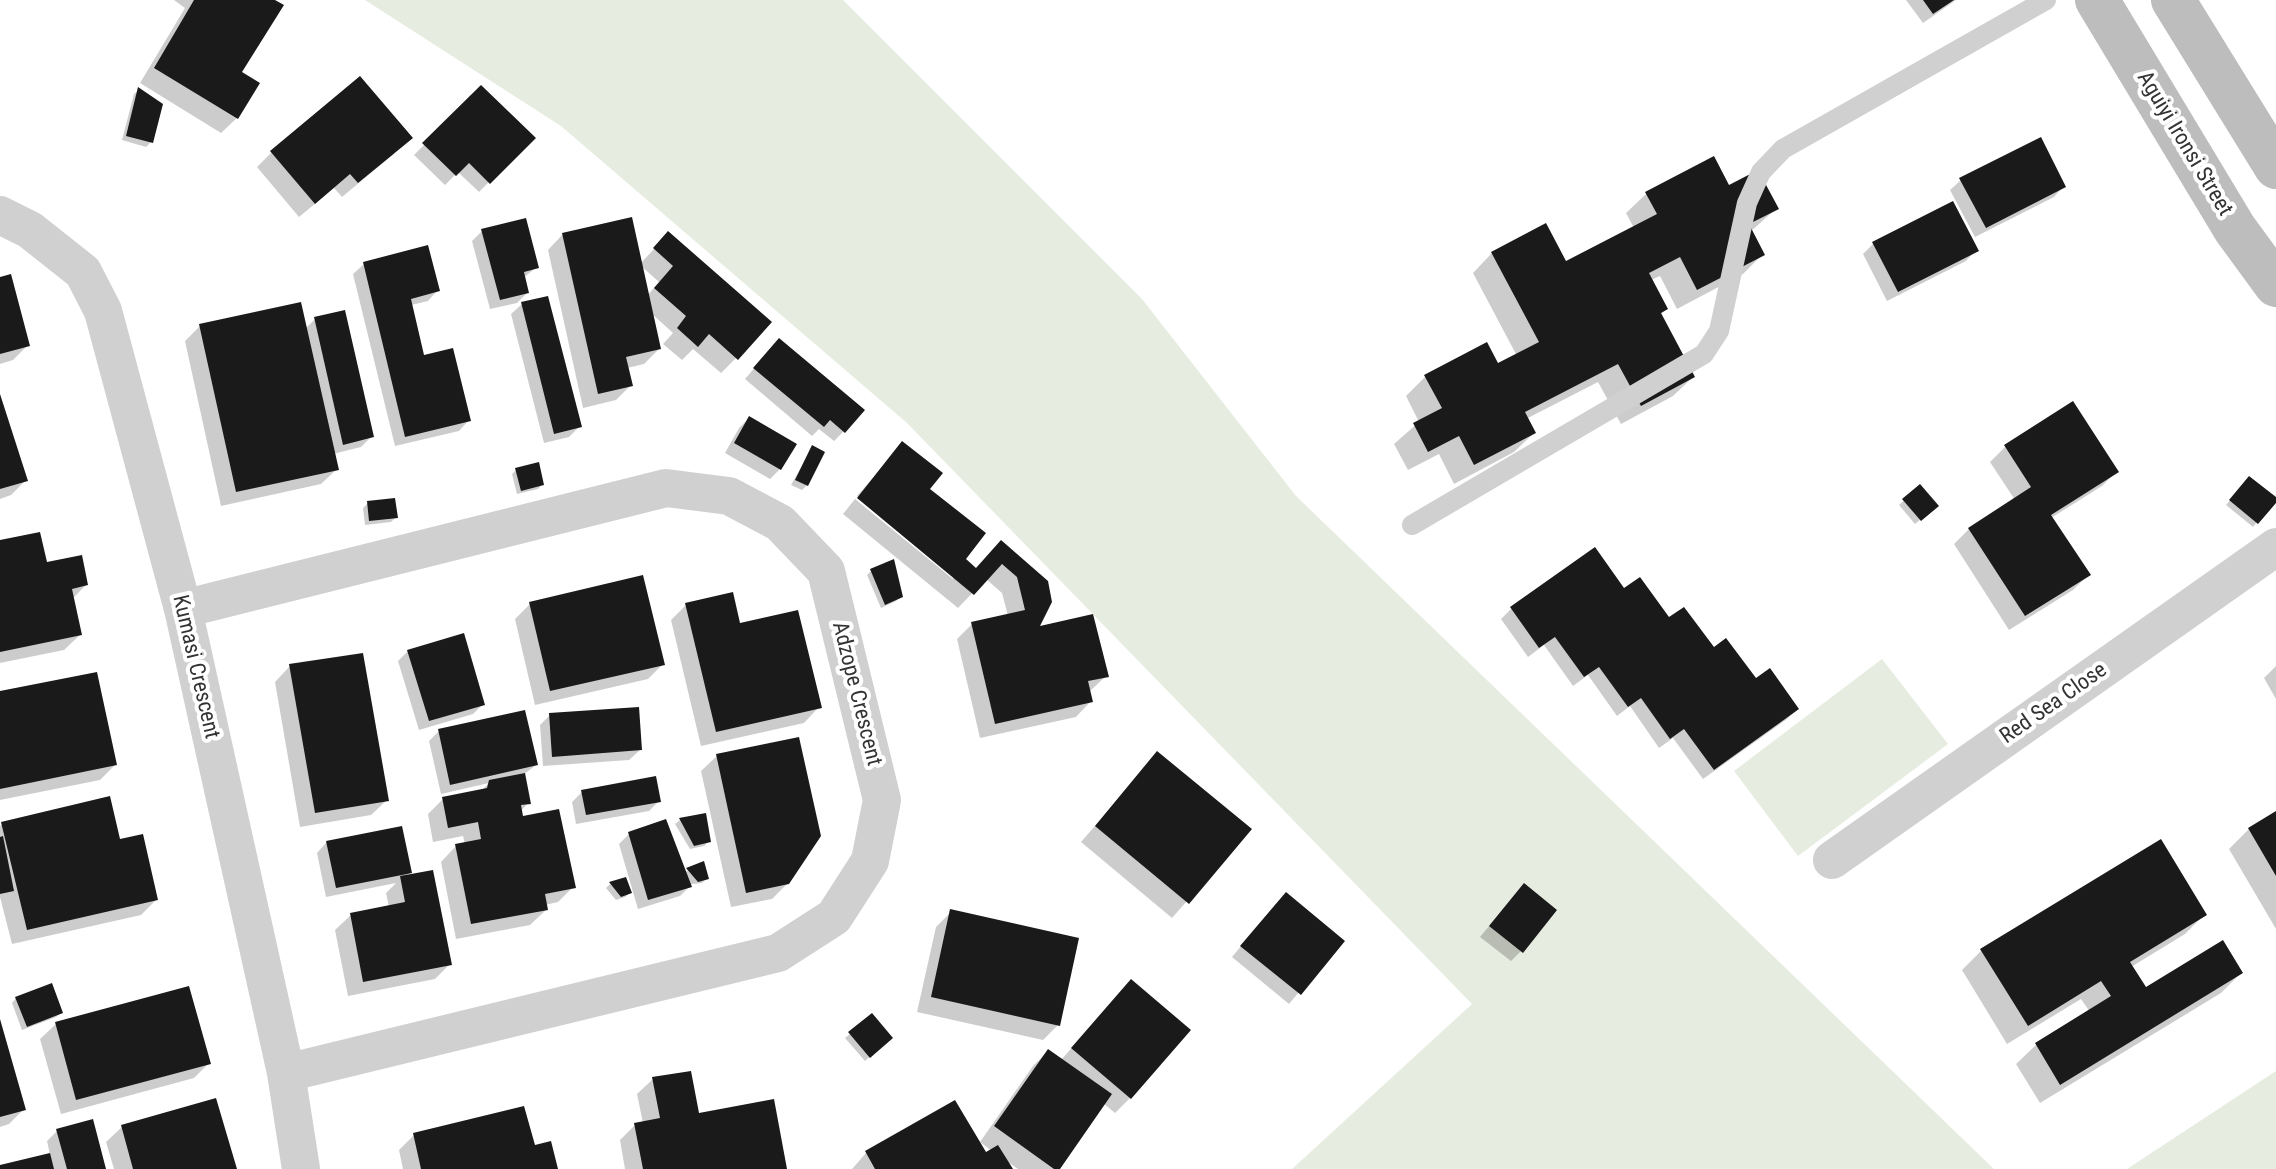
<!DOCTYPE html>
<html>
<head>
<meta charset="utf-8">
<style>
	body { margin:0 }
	canvas { display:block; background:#fff }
</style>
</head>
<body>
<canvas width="2276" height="1169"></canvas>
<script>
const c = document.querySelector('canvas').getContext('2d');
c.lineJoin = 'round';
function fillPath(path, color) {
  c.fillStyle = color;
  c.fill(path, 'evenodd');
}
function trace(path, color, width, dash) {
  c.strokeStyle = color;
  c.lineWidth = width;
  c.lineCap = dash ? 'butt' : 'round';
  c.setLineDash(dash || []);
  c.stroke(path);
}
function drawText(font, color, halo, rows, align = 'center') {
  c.font = font + ' "Roboto Condensed",sans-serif';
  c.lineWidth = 8;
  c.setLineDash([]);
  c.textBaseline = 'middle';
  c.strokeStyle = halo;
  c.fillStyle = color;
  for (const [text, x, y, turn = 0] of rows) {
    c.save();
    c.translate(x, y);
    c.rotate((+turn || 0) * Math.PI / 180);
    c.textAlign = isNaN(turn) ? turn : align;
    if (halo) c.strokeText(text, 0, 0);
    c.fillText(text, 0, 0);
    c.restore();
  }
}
fillPath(new Path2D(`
	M365,0H843L1142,299L1296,496L1994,1169H1292L1472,1004L907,423L561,126Z
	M1882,659L1948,744L1798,856L1734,771Z
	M2276,1071V1169H2127Z`), '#e6ecdf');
fillPath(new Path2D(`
	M174,0H272L240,73L237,118L221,133L140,83L185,8Z
	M1906,0H1956L1923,23Z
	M481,88L533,138L479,192L458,172L445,185L414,155Z
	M139,90L151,142L146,147L122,140L134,94Z
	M272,152L395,153L342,197L334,188L299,217L257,167Z
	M1961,180L2064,186L2054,197L1975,237L1950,190Z
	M1728,188L1777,208L1750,232L1762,255L1743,274L1677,309L1660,276L1651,280L1666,309L1660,315L1693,377L1673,396L1621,424L1598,382L1526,419L1534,433L1514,452L1454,484L1439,454L1408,470L1394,444L1419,422L1406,396L1425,377L1497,366L1517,356L1473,273L1492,253L1566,264L1634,228L1626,213L1646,194Z
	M1952,204L1976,250L1966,261L1887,301L1863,254L1873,244Z
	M482,231L537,267L523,278L527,293L517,303L490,309L472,241Z
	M563,234L640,264L668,234L736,358L721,373L693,349L682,360L663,344L673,333L651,313L659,349L644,364L627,368L631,385L616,400L583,408L548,250ZM640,265L659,282L647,296Z
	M364,264L438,290L428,301L411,305L422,358L469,420L459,431L395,446L353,274Z
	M0,279L28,345L13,360L0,364Z
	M522,304L579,427L569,437L544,443L511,314Z
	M315,319L372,436L361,447L333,454L337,469L321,484L221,506L185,341L200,326L305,329Z
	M769,351L844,431L834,441L819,429L812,436L745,379Z
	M0,398L26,480L11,495L0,499Z
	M749,418L780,469L770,479L725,453L739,428Z
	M903,444L964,560L975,570L986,558L1046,582L1036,629L1106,676L1089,692L1091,701L1076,717L980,738L957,639L972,624L1008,616L1002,593L986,579L958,608L843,514L855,499L953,579V574L857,496Z
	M2005,447L2117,471L2102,486L2051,518L2088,575L2073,590L2009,630L1954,544L1969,529L2015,500L1990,462Z
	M812,448L807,485L802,490L791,485Z
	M516,470L542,484L538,489L517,494L512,474Z
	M2245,483L2257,522L2253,527L2226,505Z
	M1919,487L1932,510L1915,524L1899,505Z
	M368,503L396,517L391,522L365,525L363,508Z
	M0,542L86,585L72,599L80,635L64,650L0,663Z
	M1594,550L1624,591L1797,709L1787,719L1703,779L1673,738L1659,748L1630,706L1617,716L1588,675L1573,686L1544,645L1528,657L1501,619L1511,609Z
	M872,570L901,596L896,601L881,608L867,575Z
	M530,604L663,664L648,679L535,705L515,619Z
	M686,605L739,626L819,707L804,723L701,746L671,620Z
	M408,651L483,704L473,714L419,730L398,661Z
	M290,666L387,800L371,815L300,827L275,682Z
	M2276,666V699L2264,678Z
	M0,693L115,765L100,780L0,800Z
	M550,715L640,750L629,760L543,766L540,725Z
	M439,731L536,765L523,775L528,803L520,812L521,819L573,887L558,902L545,905L546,910L530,925L456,939L441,862L456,846L465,845L463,836L433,842L428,814L443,799L480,792L489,783L441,794L429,741Z
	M1157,754L1249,830L1172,918L1081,842Z
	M717,756L788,883L772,899L731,907L701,771Z
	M582,792L659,801L649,811L576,824L572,802Z
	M2276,814V929L2229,849L2249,829Z
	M704,815L709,841L704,846L690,849L675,824L680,820Z
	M2,824L119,842L156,900L141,915L12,944L0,897V826Z
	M629,834L685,873L688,870L707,878L702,883L692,884L680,896L638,909L619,844Z
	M327,842L410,872L404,878L450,964L435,979L348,996L335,930L351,915L389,907L386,893L396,883L326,897L317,853Z
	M625,879L629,891H632L625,897L616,900L606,888L610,884Z
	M1514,896L1521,951L1511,961L1480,937Z
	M1276,904L1342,941L1289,1004L1232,957Z
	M951,912L1058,1025L1043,1040L917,1012L936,927Z
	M2205,914L2185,934L2131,967L2145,990L2241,973L2221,993L2040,1103L2016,1064L2036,1045L2090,1012L2081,999L2007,1044L1962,970L1981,951Z
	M1131,981L1130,1098L1115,1113L1103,1103L1057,1169H1018L1005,1160L1010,1169H852L866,1153L985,1155L992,1151L980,1142L1033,1066L1048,1051L1061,1060Z
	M16,998L61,1013L56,1017L22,1030L12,1003Z
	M0,1023L24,1109L9,1124L0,1127Z
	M56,1024L209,1063L194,1078L61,1114L40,1039Z
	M850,1034L890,1038L865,1061L845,1038Z
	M653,1079L697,1116L785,1169H625L620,1140L635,1125L643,1123L637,1094Z
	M122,1127L235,1169H114L106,1142Z
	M57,1131L104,1169H0L50,1155L47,1141Z
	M414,1135L533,1147L556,1169H403L399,1150Z`), '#0003');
fillPath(new Path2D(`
	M194,0H275L284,5L242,72L260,83L238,119L154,68Z
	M1923,0H1954L1933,14Z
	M360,76L413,138L358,183L350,174L315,204L270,151Z
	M481,85L536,138L490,184L469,163L456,176L422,143Z
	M138,87L163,104L153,143L126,136Z
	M2041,137L2066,187L1986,228L1959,178Z
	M1714,156L1729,185L1758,170L1779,209L1749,224L1765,255L1697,290L1680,257L1649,273L1668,309L1661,313L1695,377L1641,406L1618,364L1525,412L1536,433L1474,465L1459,436L1428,452L1413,423L1442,408L1424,375L1487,342L1498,363L1539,342L1491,252L1546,223L1566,261L1657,214L1645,192Z
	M1953,201L1979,251L1898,292L1872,242Z
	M632,217L661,349L626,357L633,386L598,394L562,233Z
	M526,218L539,268L524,272L529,293L500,300L481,229Z
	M668,231L772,322L738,360L709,334L698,347L677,328L686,316L654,288L673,266L653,248Z
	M428,245L440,291L411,299L424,355L453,348L471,421L405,437L363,262Z
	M11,274L30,346L0,354V277Z
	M548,296L582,427L554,434L521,302Z
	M301,302L339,470L236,492L199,324Z
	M345,310L374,437L343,445L314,317Z
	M779,338L865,410L845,433L830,420L824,427L753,368Z
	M0,394L28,481L0,489Z
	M2073,401L2119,472L2051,515L2091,575L2025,616L1968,528L2031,487L2004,445Z
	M749,416L797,444L781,470L734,443Z
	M902,441L943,473L930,489L986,533L966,559L976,568L1001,540L1048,581L1052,602L1040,626L1093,614L1109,677L1088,681L1093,702L995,724L971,622L1025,610L1017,577L1002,564L974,595L857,498Z
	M812,445L825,452L808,486L795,480Z
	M539,462L544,485L521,491L515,468Z
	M2249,476L2276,497V503L2258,524L2229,500Z
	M1920,484L1939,506L1921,521L1902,499Z
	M395,498L398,518L369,521L367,501Z
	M40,532L47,562L82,555L88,585L72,589L82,635L0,652V540Z
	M1595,547L1624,588L1640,577L1669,617L1684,607L1714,647L1726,638L1756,678L1770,668L1799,709L1714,770L1684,729L1670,739L1641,698L1628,707L1599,667L1584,677L1555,637L1539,648L1510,607Z
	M894,559L903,597L885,605L870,569Z
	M643,575L665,665L550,691L529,602Z
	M733,592L740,623L798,610L822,708L716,732L685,603Z
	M464,633L485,705L429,721L407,650Z
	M363,653L389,801L315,813L289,664Z
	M97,672L117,765L0,789V691Z
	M639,707L642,750L552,757L549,713Z
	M525,710L538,765L450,785L438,729Z
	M799,737L821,836L789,884L746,893L716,754Z
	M1157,751L1252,829L1189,904L1095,826Z
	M525,773L531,804L521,805L523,816L559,809L576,888L545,894L548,910L471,924L455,844L481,839L478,822L448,828L442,797L487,788L489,780Z
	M656,776L661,802L586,815L581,790Z
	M110,796L120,839L143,834L158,900L27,930L1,822Z
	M2276,811V876L2248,828Z
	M706,813L711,842L694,846L679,818Z
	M666,819L692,887L648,900L628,832Z
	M402,826L412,873L336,888L326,841Z
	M3,836L14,891L0,894V837Z
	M2161,839L2207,915L2130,962L2146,987L2223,940L2243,973L2060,1085L2035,1043L2111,996L2101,981L2028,1026L1980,949Z
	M704,861L709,879L698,882L686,868Z
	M433,870L452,965L363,982L350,913L405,902L400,876Z
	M626,877L632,893L621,897L609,882Z
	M1524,883L1557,910L1523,953L1489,926Z
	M1286,892L1345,941L1301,995L1240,946Z
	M950,909L1079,938L1060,1026L931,997Z
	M1131,979L1191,1030L1131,1099L1071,1048Z
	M52,983L63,1013L27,1027L15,997Z
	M189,986L211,1064L76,1100L55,1022Z
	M872,1013L893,1038L870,1058L848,1032Z
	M0,1019L26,1110L0,1117Z
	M1048,1049L1112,1094L1060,1169H1054L994,1126Z
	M691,1071L699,1113L774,1099L787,1169H643L634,1123L660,1118L652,1077Z
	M216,1098L237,1169H133L121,1125Z
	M955,1100L986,1152L998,1145L1013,1169H875L865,1151Z
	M524,1106L535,1145L551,1141L558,1169H421L413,1133Z
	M93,1119L106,1169H67L56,1129Z
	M50,1153L54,1169H0V1165Z`), '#1a1a1a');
trace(new Path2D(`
	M1412,525L1704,354L1719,331L1747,203L1761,172L1783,149L2046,0`), '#d0d0d0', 20);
trace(new Path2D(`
	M0,215L30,230L83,272L103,311L183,609L286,1073L301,1169
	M183,609L666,488L729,496L780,523L826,571L882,800L870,861L834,917L778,953L286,1073
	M1832,860L2276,547`), '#d0d0d0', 38);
trace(new Path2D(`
	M2097,0L2235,229L2276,285
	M2173,0L2276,167`), '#bdbdbd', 44);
drawText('22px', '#333', '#fff', [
	["Aguiyi Ironsi Street",2184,144,59],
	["Kumasi Crescent",195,667,77],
	["Adzope Crescent",856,694,76],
	["Red Sea Close",2054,704,-35]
]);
</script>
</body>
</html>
